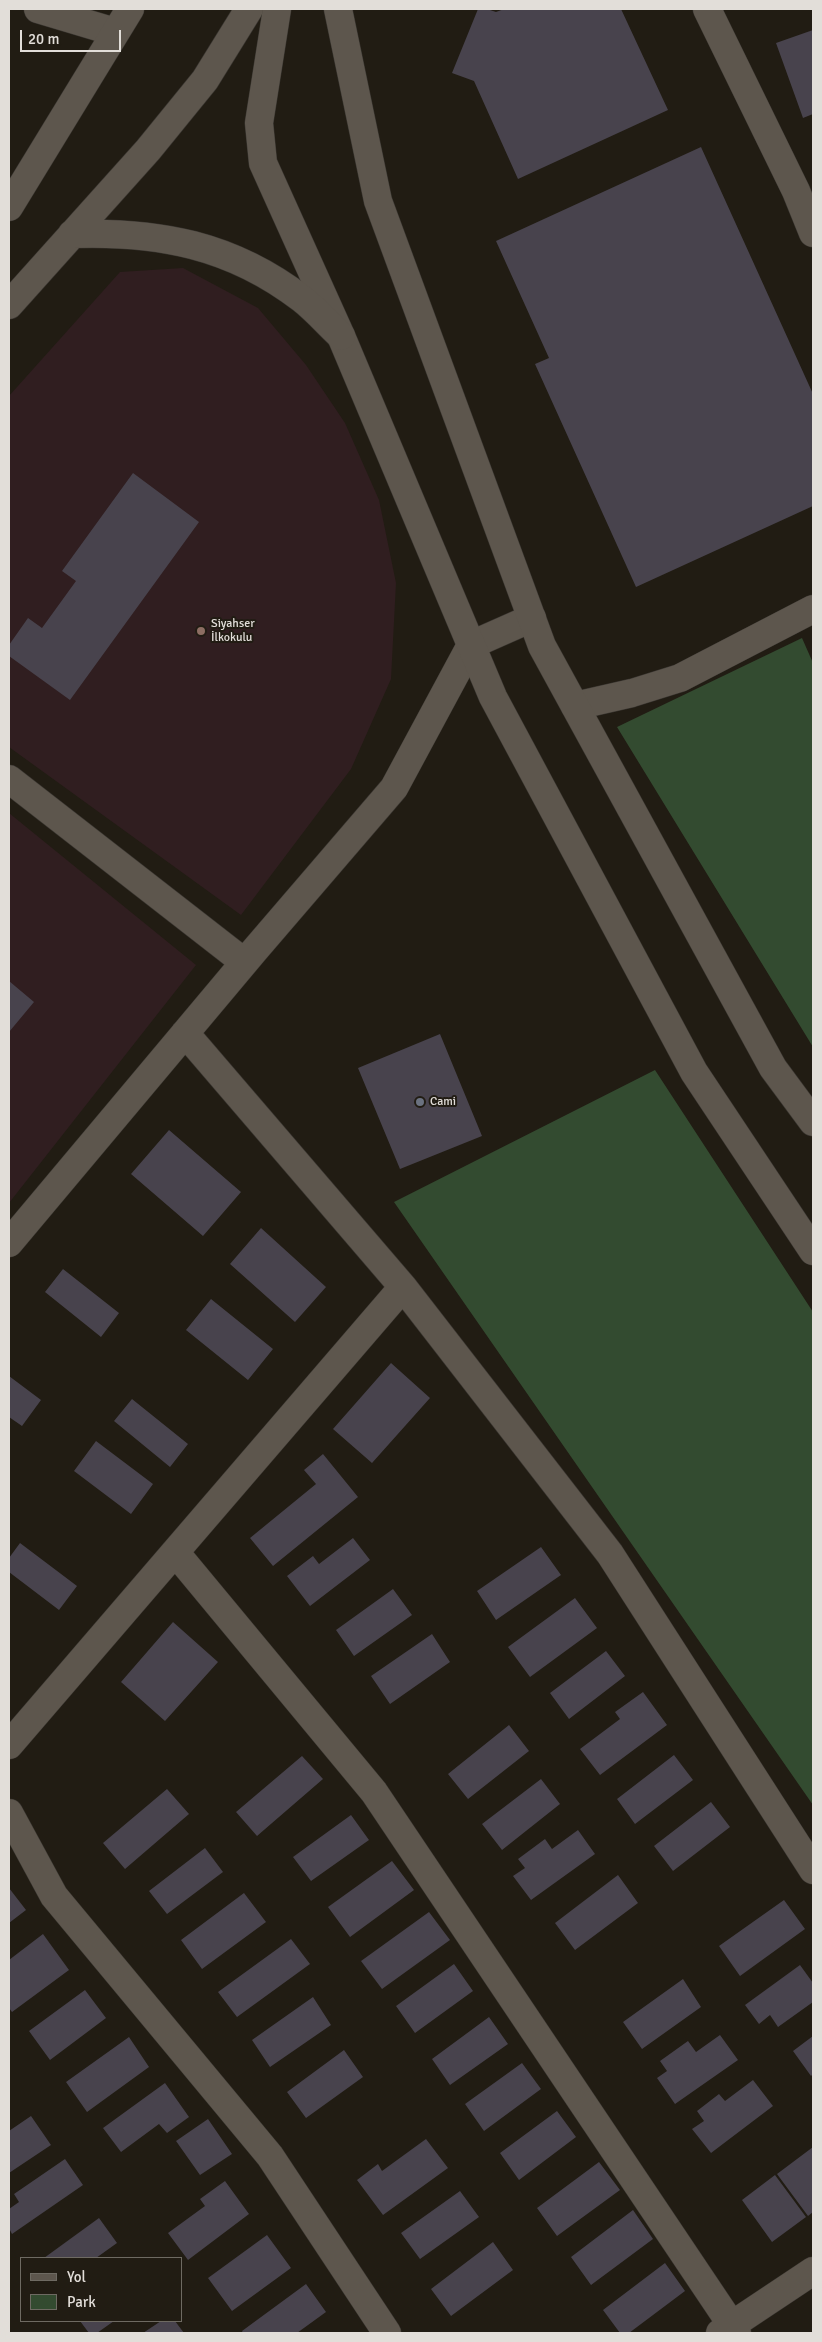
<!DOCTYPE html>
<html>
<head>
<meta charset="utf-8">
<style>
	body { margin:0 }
	#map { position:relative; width:822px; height:2342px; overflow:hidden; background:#211c13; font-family:Signika,sans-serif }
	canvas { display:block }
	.frame { position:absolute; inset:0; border:10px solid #e2ded9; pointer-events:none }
	.legend { position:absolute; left:20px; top:2257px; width:162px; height:65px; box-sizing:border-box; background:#211c13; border:1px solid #6e6a62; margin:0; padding:6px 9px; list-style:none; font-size:15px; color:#e2ded9 }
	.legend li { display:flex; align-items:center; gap:10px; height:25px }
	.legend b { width:25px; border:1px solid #6e6a62 }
	.scale { position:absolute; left:20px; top:30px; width:101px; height:22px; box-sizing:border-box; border:2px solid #e2ded9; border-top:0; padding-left:6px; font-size:15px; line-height:18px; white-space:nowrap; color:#e2ded9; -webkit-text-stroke:4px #211c13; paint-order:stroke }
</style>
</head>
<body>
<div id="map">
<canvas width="822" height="2342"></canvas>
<div class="frame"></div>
<ul class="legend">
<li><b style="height:6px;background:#5d564d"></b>Yol</li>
<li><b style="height:14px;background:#334b30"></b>Park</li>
</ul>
<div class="scale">20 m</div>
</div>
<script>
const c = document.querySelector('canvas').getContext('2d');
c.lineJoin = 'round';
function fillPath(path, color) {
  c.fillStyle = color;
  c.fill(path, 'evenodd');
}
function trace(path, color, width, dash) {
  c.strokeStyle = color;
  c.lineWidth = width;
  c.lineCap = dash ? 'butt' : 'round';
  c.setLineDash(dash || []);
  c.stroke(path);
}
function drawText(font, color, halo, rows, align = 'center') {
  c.font = font + ' Signika,sans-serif';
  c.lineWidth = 4;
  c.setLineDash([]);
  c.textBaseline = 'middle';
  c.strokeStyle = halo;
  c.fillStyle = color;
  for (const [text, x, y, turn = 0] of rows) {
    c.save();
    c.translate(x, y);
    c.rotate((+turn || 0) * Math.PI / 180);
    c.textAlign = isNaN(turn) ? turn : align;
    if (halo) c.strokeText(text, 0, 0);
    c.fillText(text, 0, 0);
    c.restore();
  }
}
fillPath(new Path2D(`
	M183,268L258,308L306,365L345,423L379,500L396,583L391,679L351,769L241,915L9,747V396L120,272Z
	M9,813L196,965L9,1203Z`), '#301e20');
fillPath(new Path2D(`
	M802,638L813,663V1047L617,727Z
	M655,1070L813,1312V1805L394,1202Z`), '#334b30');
fillPath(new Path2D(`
	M478,9H487L496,12L504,9H621L668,110L518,179L474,81L452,73Z
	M813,30V114L803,118L776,43Z
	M701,147L813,394V506L636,587L535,364L549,358L496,241Z
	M133,473L199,522L70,700L9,656V645L28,618L42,628L76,581L62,571Z
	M9,981L34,1002L9,1032Z
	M440,1034L482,1136L400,1169L358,1068Z
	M169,1130L241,1192L203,1236L131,1174Z
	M261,1228L326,1287L295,1322L230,1264Z
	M63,1269L119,1313L101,1337L45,1292Z
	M211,1299L273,1349L248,1380L186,1330Z
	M391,1363L430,1398L372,1463L333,1429Z
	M9,1376L41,1400L22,1426L9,1417Z
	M132,1399L188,1444L170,1467L114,1421Z
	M96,1441L153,1484L131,1514L74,1471Z
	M323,1454L358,1497L273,1566L250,1538L316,1484L304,1470Z
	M353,1538L370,1560L310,1606L287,1576L313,1556L319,1564Z
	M20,1543L77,1586L59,1610L9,1572V1558Z
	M541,1547L561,1575L496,1620L477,1591Z
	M393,1589L412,1615L354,1656L336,1630Z
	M575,1598L597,1628L530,1677L508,1647Z
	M173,1622L218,1662L165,1721L121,1682Z
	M432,1634L450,1662L390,1704L371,1676Z
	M606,1651L625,1676L569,1719L550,1693Z
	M643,1692L667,1725L600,1775L580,1749L620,1719L615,1712Z
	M509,1725L529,1751L468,1799L448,1774Z
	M674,1755L693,1780L635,1824L617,1799Z
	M302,1756L323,1779L257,1836L236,1812Z
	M541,1779L560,1804L502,1850L482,1824Z
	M167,1789L189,1814L125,1869L103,1843Z
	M711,1802L730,1827L673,1871L654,1846Z
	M351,1815L369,1840L311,1881L293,1857Z
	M578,1830L595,1854L531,1900L513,1876L525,1868L518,1859L545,1839L552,1849Z
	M205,1848L223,1872L167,1914L149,1891Z
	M392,1861L414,1890L350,1937L328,1907Z
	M618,1875L638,1903L575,1950L555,1923Z
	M9,1888L26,1910L9,1923Z
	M244,1893L266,1922L202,1969L181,1940Z
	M784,1900L805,1929L740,1976L719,1946Z
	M429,1912L450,1940L382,1989L361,1961Z
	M43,1934L69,1970L12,2012L9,2008V1960Z
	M291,1939L310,1964L237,2017L218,1992Z
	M454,1964L473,1991L415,2033L396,2006Z
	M800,1965L813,1983V2002L778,2027L770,2015L759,2024L745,2005Z
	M683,1979L701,2007L642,2049L623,2022Z
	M85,1990L106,2018L50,2060L29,2031Z
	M313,1997L331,2025L270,2067L252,2040Z
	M489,2017L508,2044L450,2085L432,2059Z
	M720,2035L738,2060L675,2104L657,2078L667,2071L660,2061L688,2041L696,2052Z
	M813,2036V2074L811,2076L793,2051Z
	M129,2037L149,2067L87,2112L66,2082Z
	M344,2050L363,2077L306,2118L287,2092Z
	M522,2063L541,2089L484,2131L465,2104Z
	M753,2080L773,2106L711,2153L692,2129L704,2121L697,2111L719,2094L725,2101Z
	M165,2083L189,2117L167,2133L159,2124L121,2152L103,2128Z
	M557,2111L576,2137L519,2180L500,2153Z
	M31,2116L51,2145L9,2173V2131Z
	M208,2119L232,2154L200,2175L176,2141Z
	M426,2139L448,2168L383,2215L357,2180L378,2164L382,2171Z
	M813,2147V2212L808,2216L777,2174Z
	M65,2159L83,2185L12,2234L9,2228V2209L19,2202L14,2194Z
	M599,2162L620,2190L557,2236L537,2208Z
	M775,2175L806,2217L772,2242L742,2200Z
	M225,2181L249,2214L188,2260L168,2233L205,2206L200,2199Z
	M460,2191L479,2217L420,2259L401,2233Z
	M633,2210L653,2239L591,2285L571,2257Z
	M99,2218L117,2243L96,2258H44Z
	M267,2235L291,2268L232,2311L208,2278Z
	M493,2242L513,2270L451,2316L431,2289Z
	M665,2263L685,2291L629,2333H620L603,2310Z
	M306,2284L326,2312L297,2333H243L242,2331Z
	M80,2321H114L97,2333H89Z
	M161,2321H175L184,2333H143Z`), '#48434d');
const minor = new Path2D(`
	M38,9L115,32
	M707,9L796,191L813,233
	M575,706L632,693L680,678L813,609
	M9,779L244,962
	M9,1243L254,951L394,788L471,645L532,618
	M403,1287L610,1554L813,1870
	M175,1552L374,1792L737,2333
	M9,1745L403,1287L185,1033
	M9,1813L54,1896L270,2156L387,2333
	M720,2333L813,2271`);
const tertiary = new Path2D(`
	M277,9L259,123L263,163L341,336L493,697L694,1072L813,1251
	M338,9L378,201L542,646L773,1068L813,1122`);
const secondary = new Path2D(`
	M9,207L130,9
	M72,234C158,231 232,245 302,299C316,310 328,324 341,336
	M9,305L148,150L205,80L249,9`);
trace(minor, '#3a3631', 29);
trace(tertiary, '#3a3631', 29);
trace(secondary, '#3a3631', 29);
trace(minor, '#5d564d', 28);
trace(tertiary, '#5d564d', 28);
trace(secondary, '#5d564d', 28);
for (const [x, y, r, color] of [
	[201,631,5,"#8d6e63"],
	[420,1102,5,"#6b7280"]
]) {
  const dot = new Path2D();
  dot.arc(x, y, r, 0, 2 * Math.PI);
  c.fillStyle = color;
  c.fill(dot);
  trace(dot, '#211c13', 2);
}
drawText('12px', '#e2ded9', '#211c13', [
	["Siyahser",211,624],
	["İlkokulu",211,638],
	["Cami",430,1102]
], 'left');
</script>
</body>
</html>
